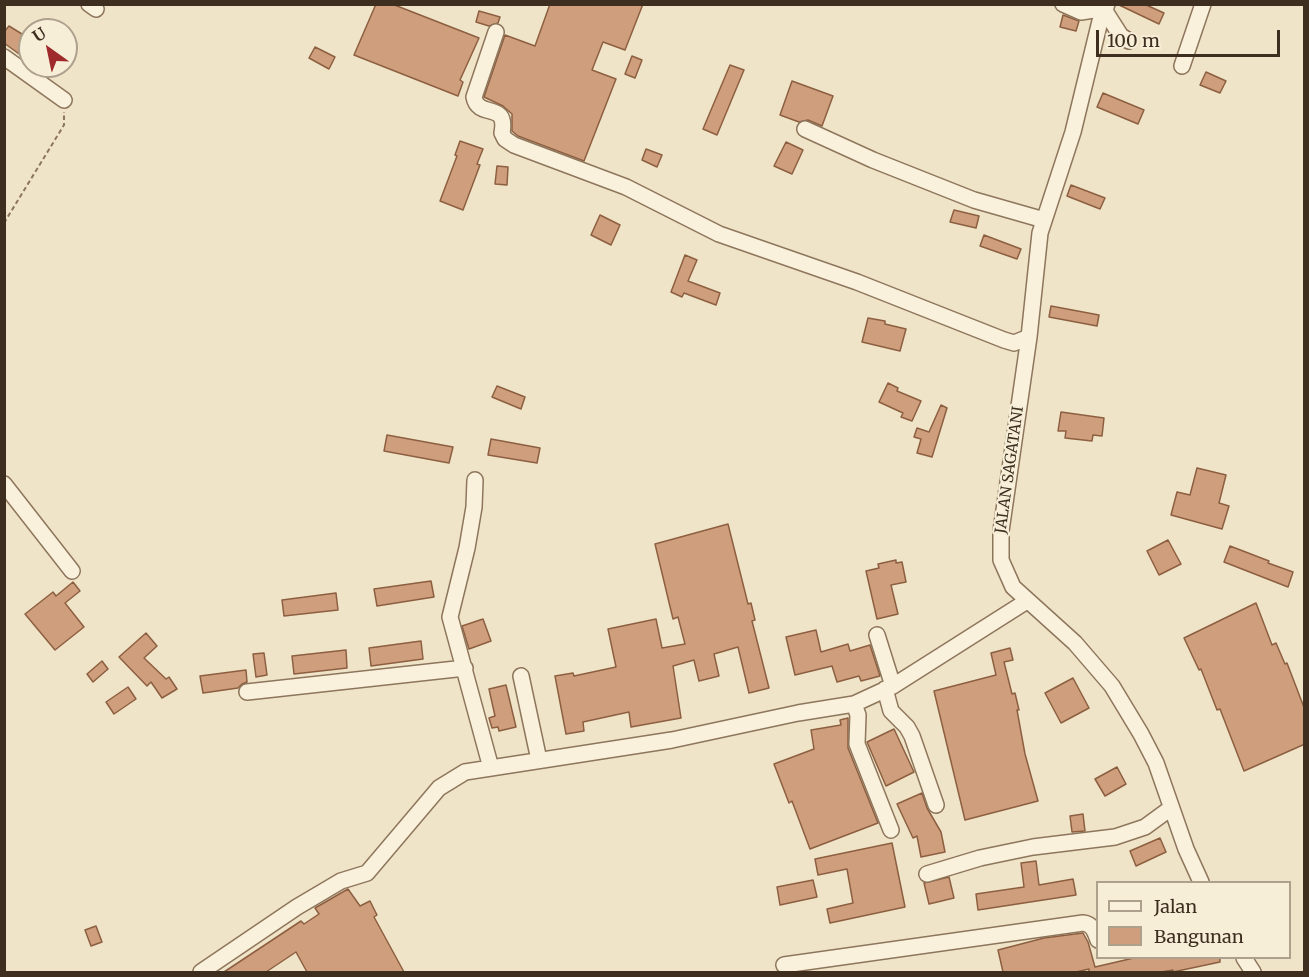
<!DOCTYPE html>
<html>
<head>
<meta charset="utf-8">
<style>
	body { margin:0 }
	#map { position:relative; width:1309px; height:977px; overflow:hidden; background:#f0e4c8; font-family:Merriweather,serif }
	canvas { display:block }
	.frame { position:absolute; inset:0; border:6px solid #3d2e20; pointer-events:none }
	.legend { position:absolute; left:1096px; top:881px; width:195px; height:78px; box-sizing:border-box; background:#f7eed8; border:2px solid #ada18e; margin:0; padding:8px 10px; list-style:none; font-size:18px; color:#3d2e20 }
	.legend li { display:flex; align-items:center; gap:12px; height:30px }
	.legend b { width:30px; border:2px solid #ada18e }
	.north { position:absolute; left:18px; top:18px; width:60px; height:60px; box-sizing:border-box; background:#f7eed8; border:2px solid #ada18e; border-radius:50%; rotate:327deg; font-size:16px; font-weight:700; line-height:24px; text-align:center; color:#3d2e20 }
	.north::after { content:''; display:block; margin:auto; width:21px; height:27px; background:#9e2a2b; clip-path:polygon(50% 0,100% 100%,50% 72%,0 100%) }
	.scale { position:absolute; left:1096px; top:30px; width:184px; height:27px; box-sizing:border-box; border:3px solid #3d2e20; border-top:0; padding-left:8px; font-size:18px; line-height:21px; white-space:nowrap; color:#3d2e20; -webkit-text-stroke:4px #f7eed8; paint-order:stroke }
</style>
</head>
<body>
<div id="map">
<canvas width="1309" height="977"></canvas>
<div class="frame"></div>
<ul class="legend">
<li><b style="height:8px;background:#faf1dc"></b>Jalan</li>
<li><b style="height:16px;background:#cf9f7d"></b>Bangunan</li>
</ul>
<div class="north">U</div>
<div class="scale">100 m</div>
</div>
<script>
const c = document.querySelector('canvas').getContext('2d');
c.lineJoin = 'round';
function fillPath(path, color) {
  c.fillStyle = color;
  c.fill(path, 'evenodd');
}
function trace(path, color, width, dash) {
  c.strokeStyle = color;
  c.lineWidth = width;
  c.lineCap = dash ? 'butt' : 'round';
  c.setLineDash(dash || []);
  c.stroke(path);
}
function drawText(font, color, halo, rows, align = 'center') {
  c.font = font + ' Merriweather,serif';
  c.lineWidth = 4.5;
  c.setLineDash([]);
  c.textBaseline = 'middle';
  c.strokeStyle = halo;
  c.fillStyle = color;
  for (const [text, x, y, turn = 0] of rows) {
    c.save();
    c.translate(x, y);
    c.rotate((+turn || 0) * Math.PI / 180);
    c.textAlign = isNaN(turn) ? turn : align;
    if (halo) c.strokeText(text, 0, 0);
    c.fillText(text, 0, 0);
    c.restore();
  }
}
const building = new Path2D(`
	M376,4H392L479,38L460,80L463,82L458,96L354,55Z
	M550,4H643L625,50L603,42L592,70L616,79L584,161L518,136L512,131V114L503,106L484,97L505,35L535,46Z
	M1117,4H1144L1164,13L1159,24Z
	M479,11L500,17L498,23L489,26L476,22Z
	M1063,15L1079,21L1076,31L1060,27Z
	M9,26L30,39V54L26,59L4,43V32Z
	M315,47L335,57L329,69L309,58Z
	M632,56L642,60L635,78L625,74Z
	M730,65L744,70L717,135L703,129Z
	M1206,72L1226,81L1220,93L1200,85Z
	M792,81L833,96L822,126L808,120L799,122L780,115Z
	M1103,93L1144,110L1138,124L1097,107Z
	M460,141L483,149L477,164L480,165L463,210L440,201L457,156L455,155Z
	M786,142L803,150L792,174L774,166Z
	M646,149L662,155L657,167L642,160Z
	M497,166L508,167L507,185L495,184Z
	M1071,185L1105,198L1100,209L1067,196Z
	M954,210L979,216L976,228L950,222Z
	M600,215L620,225L611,245L591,235Z
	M984,235L1021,249L1017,259L980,246Z
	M685,255L697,260L688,281L720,293L716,305L684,293L682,297L671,292Z
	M1051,306L1099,315L1097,326L1049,317Z
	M868,318L885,321V324L906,329L900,351L862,342Z
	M888,383L898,388L897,391L921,401L912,421L901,417L903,413L879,402Z
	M497,386L525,397L521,409L492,397Z
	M941,405L947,408L932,457L917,453L921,439L914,437L917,428L929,432Z
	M1061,412L1104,418L1102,436L1093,435L1092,441L1065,438L1066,431H1058Z
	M387,435L453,447L449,463L384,451Z
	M491,439L540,448L537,463L488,455Z
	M1197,468L1226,475L1219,503L1229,506L1222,529L1171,515L1177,492L1190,495Z
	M728,524L748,604L751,603L755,620L752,621L769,688L749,693L738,647L714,654L719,676L699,681L694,660L673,666L681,718L631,727L629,712L583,722L584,731L566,734L555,676L573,673L574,676L616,667L608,629L656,619L662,648L685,644L678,617L673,619L655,544Z
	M1168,540L1181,564L1159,575L1147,551Z
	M1230,546L1269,561L1268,563L1293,572L1288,587L1224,562Z
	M896,560V563L902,562L906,582L891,585L898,614L877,619L866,571L879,568L878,564Z
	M431,581L434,597L377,606L374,589Z
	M73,582L80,591L65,603L84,627L55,650L25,614L53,592L56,596Z
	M336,593L338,610L284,616L282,600Z
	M1256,603L1272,645L1276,643L1285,664L1287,663L1305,710V744L1244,771L1220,709L1217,710L1201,669L1199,670L1184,638Z
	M483,619L491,641L469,649L462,626Z
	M816,630L821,652L848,644L850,651L870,645L880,676L861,681L859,676L837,682L832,666L795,675L786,637Z
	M146,633L157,646L144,658L166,679L169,677L177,689L162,698L151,682L147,686L119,657Z
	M421,641L423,659L371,666L369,648Z
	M1010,648L1013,660L1004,662L1012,694L1015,693L1019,710H1017L1025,754L1038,801L965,820L934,691L996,675L991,653Z
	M346,650L347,668L294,674L292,656Z
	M264,653L267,675L256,677L253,654Z
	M102,661L108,669L93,682L87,674Z
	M246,670L247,682L242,684L238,688L203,693L200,676Z
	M1073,678L1089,708L1061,723L1045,693Z
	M506,685L516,727L499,731L498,727L492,728L489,718L495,716L489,689Z
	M128,687L136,699L114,714L106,702Z
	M848,718V748L878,823L810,849L792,801L789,803L774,764L814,749L811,730L841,725L840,720Z
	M894,729L914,772L886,786L867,742Z
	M1117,767L1126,784L1105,796L1095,779Z
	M922,793L927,808L941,832L945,852L921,857L917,836L913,838L897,804Z
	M1083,814L1085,831L1072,832L1070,816Z
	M1160,838L1166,852L1136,866L1130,851Z
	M892,843L905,907L830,923L827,909L853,903L847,869L818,875L815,859Z
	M1036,861L1039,885L1073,879L1076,895L978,910L976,894L1024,887L1021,863Z
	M949,877L954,898L929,904L924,883Z
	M813,880L817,897L780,905L777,887Z
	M348,889L360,906L370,901L377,915L374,917L404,972H307L296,952L266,972H224L301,921L304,924L319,914L315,908Z
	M96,926L102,942L91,946L85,930Z
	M1083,933L1088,942L1095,967L1138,957H1220V962L1173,972V970L1161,972H1089V969L1076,972H1003L998,950L1044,938Z`);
fillPath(building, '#cf9f7d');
trace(building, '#8d5f41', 1.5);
const minor = new Path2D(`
	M89,4L96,9
	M1063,4L1081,12L1106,8
	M1107,4L1100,21L1073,132L1040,233L1029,337L1001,531V560L1013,587L1075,643L1112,686L1141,734L1156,763L1186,849L1201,882
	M1105,11L1121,36L1129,41
	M496,32L474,97C478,120 508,100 502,133L505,139L514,145L626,187L719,234L857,282L1004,340L1014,343L1029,337
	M4,57L64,100
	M1182,66L1203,4
	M805,129L873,160L974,200L1044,220
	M475,480L474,507L467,548L450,617L491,768
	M4,484L72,571
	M877,635L893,686
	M521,676L539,760
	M885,689L891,711L907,727L912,736L936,805
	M247,692L465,668
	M854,704L858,715L857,744L891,830
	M927,874L980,858L1033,847L1115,837L1145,827L1171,808
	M1244,958L1253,972
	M784,965L1083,923C1093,924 1095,932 1098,940
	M201,972L297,907L341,881L367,873L439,788L465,772L672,740L798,713L854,704L893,686L1027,601`);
trace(minor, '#8d765c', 18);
trace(new Path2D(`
	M4,223L64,125V112`), '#8d765c', 2, [4.5, 3]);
trace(minor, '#faf1dc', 15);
drawText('15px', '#3d2e20', '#f7eed8', [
	["JALAN SAGATANI",1010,470,-82]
]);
</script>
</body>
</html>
